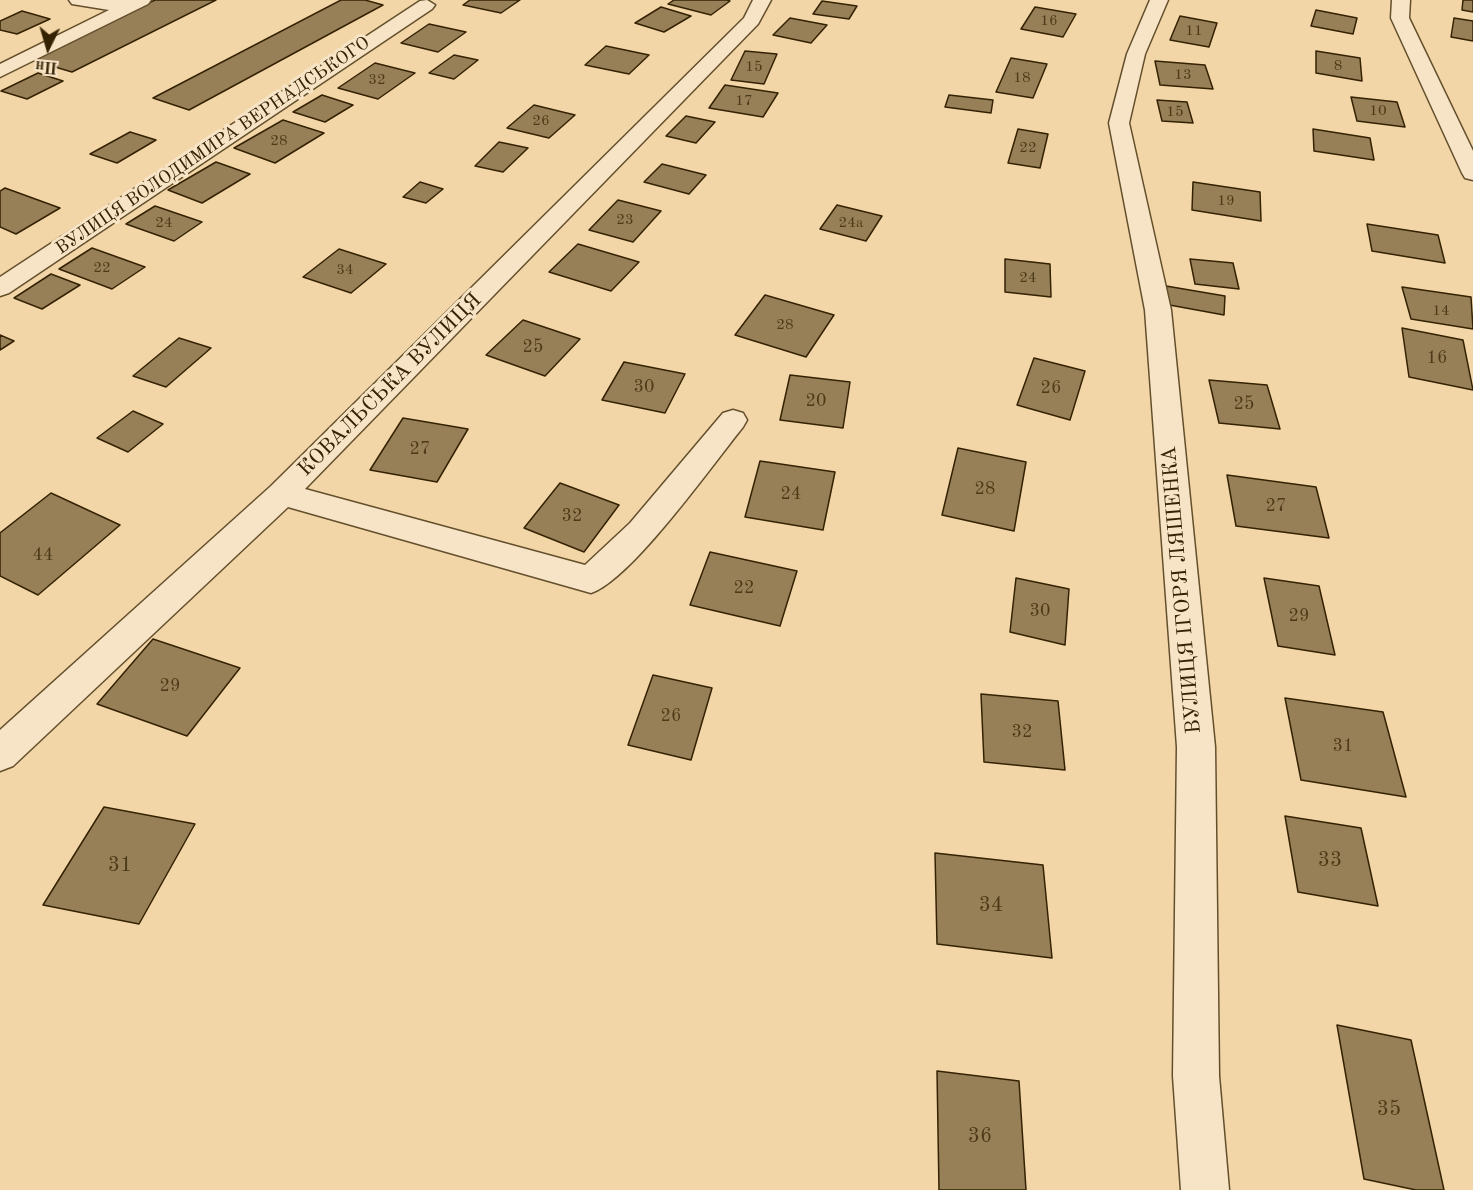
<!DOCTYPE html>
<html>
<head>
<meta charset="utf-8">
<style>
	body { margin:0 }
	#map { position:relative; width:1473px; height:1190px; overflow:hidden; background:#f2d6a7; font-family:"Old Standard TT",serif }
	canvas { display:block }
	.north { position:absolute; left:18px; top:18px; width:60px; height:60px; -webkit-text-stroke:4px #f7e4c6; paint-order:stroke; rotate:185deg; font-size:16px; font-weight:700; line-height:24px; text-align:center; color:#352203 }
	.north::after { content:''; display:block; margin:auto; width:21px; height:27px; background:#352203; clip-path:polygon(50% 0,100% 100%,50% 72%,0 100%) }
</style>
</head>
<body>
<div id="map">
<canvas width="1473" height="1190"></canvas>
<div class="north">Пн</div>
</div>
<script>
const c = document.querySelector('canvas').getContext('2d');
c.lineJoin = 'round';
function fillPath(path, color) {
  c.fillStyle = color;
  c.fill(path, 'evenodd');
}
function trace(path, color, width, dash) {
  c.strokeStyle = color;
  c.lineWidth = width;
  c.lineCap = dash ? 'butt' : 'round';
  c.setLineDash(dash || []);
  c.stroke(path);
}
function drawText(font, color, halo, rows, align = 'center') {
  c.font = font + ' "Old Standard TT",serif';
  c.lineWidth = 6;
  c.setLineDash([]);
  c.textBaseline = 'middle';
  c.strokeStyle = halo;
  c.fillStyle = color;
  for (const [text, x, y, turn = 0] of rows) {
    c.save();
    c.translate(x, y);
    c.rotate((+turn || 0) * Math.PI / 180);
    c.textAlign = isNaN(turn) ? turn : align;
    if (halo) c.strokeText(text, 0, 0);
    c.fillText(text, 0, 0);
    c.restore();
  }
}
const building = new Path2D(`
	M155,0H216L72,72L31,60Z
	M341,0H365L383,5L189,110L153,98Z
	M470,0H520L501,13L463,5Z
	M674,0H727L730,1L711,15L668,4Z
	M1463,0H1473V12L1462,10Z
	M822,1L857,6L849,19L813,14Z
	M661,7L691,16L664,32L635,23Z
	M1035,7L1076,14L1063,37L1021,29Z
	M1316,10L1357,18L1353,34L1311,26Z
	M22,11L50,19L17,34L0,30V21Z
	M1180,16L1217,23L1209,47L1170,40Z
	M790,18L827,25L811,43L773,35Z
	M1454,18L1473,21V41L1451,37Z
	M429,24L466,32L438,52L401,43Z
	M606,46L649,55L629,74L585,65Z
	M745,51L777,54L764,84L731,80Z
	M1316,51L1360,58L1362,81L1316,73Z
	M454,55L478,60L454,79L429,73Z
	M1011,58L1047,64L1033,98L996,92Z
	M1155,61L1205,65L1213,89L1160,85Z
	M375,63L415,73L378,99L338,88Z
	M38,73L63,81L27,99L1,91Z
	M725,85L778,93L763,117L709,108Z
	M322,95L353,105L325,122L293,112Z
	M949,95L993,100L991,113L945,107Z
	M1351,97L1397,102L1405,127L1357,121Z
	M1157,100L1187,102L1193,123L1162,121Z
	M534,105L575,115L549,138L507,128Z
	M686,116L715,122L696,143L666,136Z
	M283,120L324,133L275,163L234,148Z
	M1018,129L1048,134L1040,168L1008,163Z
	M1313,129L1370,138L1374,160L1314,151Z
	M130,132L156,140L117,163L90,154Z
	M499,142L528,148L503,172L475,166Z
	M216,162L250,174L202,203L168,190Z
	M662,164L706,175L689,194L644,182Z
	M420,182L443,189L426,203L403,197Z
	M1193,182L1260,192L1261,221L1192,210Z
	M5,188L60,208L16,234L0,227V191Z
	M618,200L661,211L633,242L589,230Z
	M837,205L882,216L866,241L820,229Z
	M155,206L202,222L174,241L126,224Z
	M1367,224L1438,235L1445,263L1372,251Z
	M578,244L639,262L611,291L549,272Z
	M92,248L145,267L112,289L59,269Z
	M339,249L386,264L351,293L303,277Z
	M1005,259L1050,264L1051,297L1005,292Z
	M1190,259L1233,263L1239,289L1195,284Z
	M51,274L80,285L42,309L14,298Z
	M1166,286L1225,296L1224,315L1164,304Z
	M1402,287L1471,297L1473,329L1411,319Z
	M765,295L834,315L806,357L735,335Z
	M523,320L580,339L545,376L486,355Z
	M1402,328L1463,340L1473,390L1409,377Z
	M0,335L14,341L0,350Z
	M179,338L211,348L166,387L133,376Z
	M1034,358L1085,371L1070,420L1017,405Z
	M624,362L685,374L665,413L602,400Z
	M790,375L850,382L843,428L780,420Z
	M1209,380L1267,385L1280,429L1219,423Z
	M133,411L163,424L128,452L97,438Z
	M403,418L468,429L437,482L370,470Z
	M958,448L1026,462L1014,531L942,515Z
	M760,461L835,472L823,530L745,517Z
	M1227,475L1316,487L1329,538L1236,526Z
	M560,483L619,505L584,552L524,528Z
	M51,493L120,525L38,595L0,576V533Z
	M710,552L797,571L780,626L690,605Z
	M1016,578L1069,589L1065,645L1010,632Z
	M1264,578L1319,586L1335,655L1278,646Z
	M153,639L240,668L187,736L97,704Z
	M653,675L712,688L691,760L628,745Z
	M981,694L1058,701L1065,770L984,762Z
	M1285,698L1383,712L1406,797L1301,780Z
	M104,807L195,824L139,924L43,905Z
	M1285,816L1361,828L1378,906L1298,892Z
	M935,853L1043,865L1052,958L937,944Z
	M1337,1025L1411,1040L1444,1190H1416L1364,1179Z
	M937,1071L1019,1081L1026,1190H939Z`);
fillPath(building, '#978058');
trace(building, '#352203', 1.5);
const street = new Path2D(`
	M69,0H151L148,4L0,77V64L109,10L72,4Z
	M427,0L435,5L432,9L9,293L0,296V277L420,1Z
	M753,0H771L758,24L305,489L585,565L630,523L723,413L733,410L743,413L747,420L743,427C713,464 631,580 591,593L288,507L13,766L0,771V730L271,486L744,18Z
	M1150,0H1168L1145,54L1129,123L1171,310L1215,747L1219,1076L1229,1190H1181L1173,1076L1177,747L1145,310L1109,123L1127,54Z
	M1392,0H1410L1409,18L1473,151V180L1465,178L1462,173L1391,18Z`);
trace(street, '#644f2c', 3);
fillPath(street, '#f7e4c6');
drawText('15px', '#4e3a18', null, [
	["16",1049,21],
	["11",1194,31],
	["8",1338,66],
	["15",754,67],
	["13",1183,75],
	["18",1022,78],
	["32",377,80],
	["17",744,101],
	["10",1378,111],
	["15",1175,112],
	["26",541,121],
	["28",279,141],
	["22",1028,148],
	["19",1226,201],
	["23",625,220],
	["24",164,223],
	["24а",851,223],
	["22",102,268],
	["34",345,270],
	["24",1028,278],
	["14",1441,311],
	["28",785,325]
]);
drawText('18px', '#352203', '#f7e4c6', [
	["ВУЛИЦЯ ВОЛОДИМИРА ВЕРНАДСЬКОГО",213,146,-34]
]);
drawText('18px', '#4e3a18', null, [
	["25",533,347],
	["16",1437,358],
	["30",644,387],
	["26",1051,388],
	["20",816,401],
	["25",1244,404],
	["27",420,449],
	["28",985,489],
	["24",791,494],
	["27",1276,506],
	["32",572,516],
	["44",43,555],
	["22",744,588],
	["30",1040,611],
	["29",1299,616],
	["29",170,686],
	["26",671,716],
	["32",1022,732],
	["31",1343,746]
]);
drawText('21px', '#352203', '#f7e4c6', [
	["КОВАЛЬСЬКА ВУЛИЦЯ",390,385,-45],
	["ВУЛИЦЯ ІГОРЯ ЛЯШЕНКА",1182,590,-95]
]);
drawText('21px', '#4e3a18', null, [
	["33",1330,860],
	["31",120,865],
	["34",991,905],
	["35",1389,1109],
	["36",980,1136]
]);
</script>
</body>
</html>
